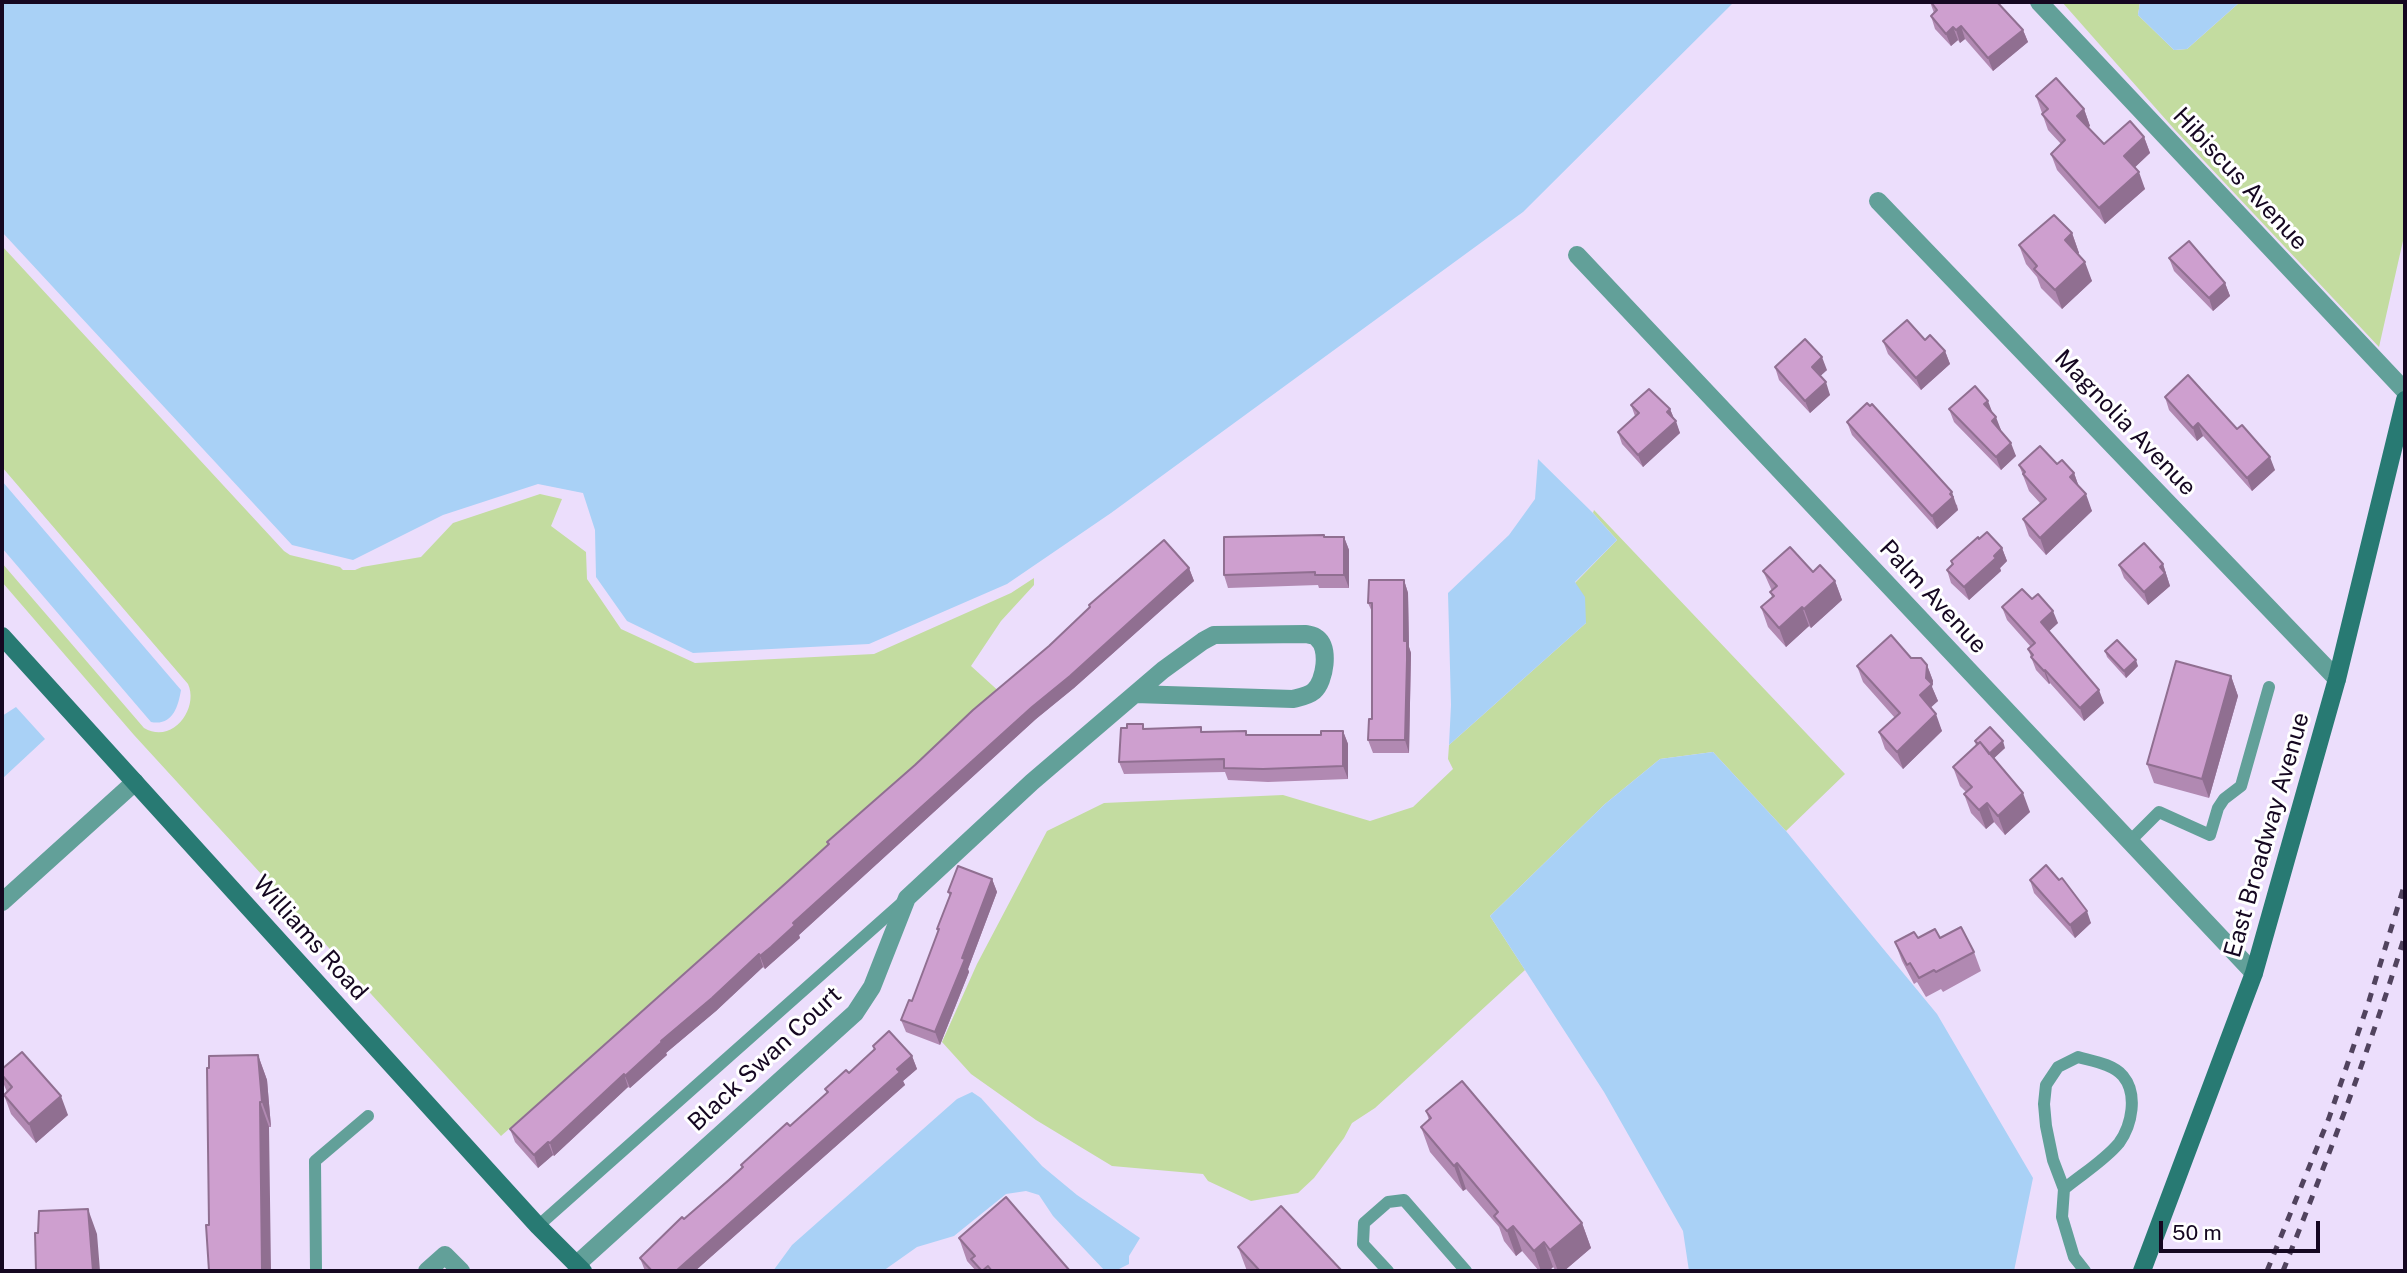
<!DOCTYPE html>
<html>
<head>
<meta charset="utf-8">
<style>
	body { margin:0 }
	#map { position:relative; width:2407px; height:1273px; overflow:hidden; background:#ecdefc; font-family:"Public Sans",sans-serif }
	canvas { display:block }
	.frame { position:absolute; inset:0; border:4px solid #150721; pointer-events:none }
	.scale { position:absolute; left:2159px; top:1221px; width:161px; height:32px; box-sizing:border-box; border:4px solid #150721; border-top:0; padding-left:9px; font-size:21px; line-height:24px; white-space:nowrap; color:#150721; -webkit-text-stroke:5px #fff; paint-order:stroke }
</style>
</head>
<body>
<div id="map">
<canvas width="2407" height="1273"></canvas>
<div class="frame"></div>
<div class="scale">50 m</div>
</div>
<script>
const c = document.querySelector('canvas').getContext('2d');
c.lineJoin = 'round';
function fillPath(path, color) {
  c.fillStyle = color;
  c.fill(path, 'evenodd');
}
function trace(path, color, width, dash) {
  c.strokeStyle = color;
  c.lineWidth = width;
  c.lineCap = dash ? 'butt' : 'round';
  c.setLineDash(dash || []);
  c.stroke(path);
}
function drawText(font, color, halo, rows, align = 'center') {
  c.font = font + ' "Public Sans",sans-serif';
  c.lineWidth = 6;
  c.setLineDash([]);
  c.textBaseline = 'middle';
  c.strokeStyle = halo;
  c.fillStyle = color;
  for (const [text, x, y, turn = 0] of rows) {
    c.save();
    c.translate(x, y);
    c.rotate((+turn || 0) * Math.PI / 180);
    c.textAlign = isNaN(turn) ? turn : align;
    if (halo) c.strokeText(text, 0, 0);
    c.fillText(text, 0, 0);
    c.restore();
  }
}
fillPath(new Path2D(`
	M2062,2H2140L2138,15L2174,50L2187,49L2240,2H2405V232L2379,347L2175,130Z
	M2,246L284,551L290,555L340,567L343,570H355L362,567L421,557L453,523L540,494L562,499L551,526L586,552L587,579L621,629L695,663L874,654L1011,593L1034,578V585L1001,621L971,666L1003,695L501,1136L134,735L2,582V563L144,728C173,745 199,708 188,684L2,467Z
	M1594,510L1845,774L1786,831L1713,752L1660,759L1605,804L1490,916L1525,970L1375,1108L1352,1123L1344,1138L1314,1178L1298,1193L1251,1201L1208,1181L1203,1174L1112,1166L1036,1120L971,1074L942,1042L977,964L1047,831L1104,803L1283,795L1370,821L1413,807L1453,769L1448,759L1449,745L1586,623L1575,583L1617,540L1593,513Z`), '#c3dca0');
fillPath(new Path2D(`
	M2,2H1734L1523,212L1111,513L1007,584L869,644L693,653L627,621L596,577L595,530L583,493L538,484L443,515L353,560L292,545L2,232Z
	M2140,2H2240L2187,49L2174,50L2138,15Z
	M1538,459L1593,513L1617,540L1575,582L1585,597L1586,623L1449,745L1451,705L1448,593L1509,535L1535,499Z
	M2,481L181,690C178,708 172,726 151,722L2,548Z
	M16,707L45,739L2,779V716Z
	M1713,752L1786,831L1937,1014L2033,1178L2014,1271H1689L1683,1231L1604,1092L1490,916L1605,804L1660,759Z
	M972,1092L981,1098L1042,1166L1077,1195L1140,1238L1129,1256V1264L1117,1270L1105,1271L1053,1216L1039,1195L1026,1191L1006,1194L954,1236L917,1247L883,1271H773L792,1245L957,1099Z`), '#a9d1f6');
trace(new Path2D(`
	M2129,842L2159,812L2210,835L2218,808L2224,799L2241,786L2269,687
	M2064,1189C2082,1174 2104,1161 2119,1143C2132,1125 2138,1094 2123,1076C2113,1064 2092,1061 2078,1057L2058,1067L2046,1085L2044,1104L2046,1126L2053,1160L2064,1189L2062,1217L2074,1257L2085,1271
	M538,1226L904,901
	M316,1271L315,1161L368,1116
	M1388,1271L1363,1244L1364,1223L1388,1202L1404,1200L1466,1271`), '#62a099', 12);
trace(new Path2D(`
	M2039,2L2405,391
	M1878,201L2337,679
	M1577,255L2254,973
	M2,902L135,782
	M576,1265L855,1013L872,987L907,898L1032,782L1163,670L1203,641L1214,635L1306,634C1310,635 1314,635 1317,638C1330,648 1325,681 1314,691C1308,696 1301,697 1293,699L1135,694
	M427,1271L445,1255L461,1271`), '#62a099', 18);
trace(new Path2D(`
	M2,636L538,1226L583,1271
	M2142,1271L2254,973L2337,679L2405,400`), '#287a73', 18);
trace(new Path2D(`
	M2267,1271L2329,1118L2369,1001L2405,883
	M2283,1271C2327,1160 2370,1049 2405,935`), '#51435e', 5, [9, 9]);
fillPath(new Path2D(`
	M1930,2H1997L2023,30L2028,42L1993,71L1965,39L1960,43L1958,40L1951,46L1935,29L1931,16L1934,13Z
	M2036,96L2084,109L2090,126L2088,127L2104,144L2144,137L2150,153L2134,168L2145,189L2105,224L2057,170L2051,154L2061,144L2048,130Z
	M2072,233L2079,253L2078,254L2092,281L2062,309L2041,288L2037,277L2026,264L2019,245Z
	M2169,258L2225,283L2230,296L2213,311L2174,271Z
	M1925,340L1945,351L1950,364L1921,390L1888,354L1883,341Z
	M1775,367L1827,370L1820,376L1830,395L1810,413L1779,380Z
	M2165,397L2275,470L2252,491L2203,436L2197,441L2169,410Z
	M1631,405L1670,409L1680,433L1643,467L1622,444L1618,432L1635,416Z
	M1949,409L1992,413L2001,430L2000,431L2016,456L2001,470L1954,422Z
	M1847,422L1957,505L1958,510L1937,529L1852,435Z
	M2057,464L2074,473L2079,487L2092,511L2046,555L2029,536L2023,519L2040,503L2029,491L2019,465Z
	M1324,535L1325,537H1344L1349,550V588H1319L1318,585L1228,588L1224,575Z
	M1979,539L2002,548L2007,561L2000,568L2001,571L1969,600L1951,583L1947,570L1952,565L1951,561Z
	M2163,564L2170,586L2148,605L2124,578L2119,565Z
	M1189,568L1194,581L1074,688L1036,719L799,935L800,938L765,969L763,967L716,1011L666,1053L667,1055L630,1088L628,1087L554,1156L553,1155L538,1168L515,1142L510,1129L786,883L828,844L827,842L1049,646L1090,607L1089,605Z
	M1763,571L1813,572L1835,581L1842,600L1811,628L1809,626L1786,647L1768,627L1761,607L1772,597L1770,592L1772,591Z
	M1404,580L1408,593L1409,647L1411,653L1409,753H1373L1368,740L1372,719V612L1368,603Z
	M2032,599L2058,623L2049,631L2104,703L2084,721L2050,683L2049,684L2036,670L2028,649L2031,647L2007,620L2002,607Z
	M2105,651L2138,666L2126,678L2107,657Z
	M1911,658L1927,665L1933,681L1932,687L1938,701L1930,707L1942,731L1903,769L1885,749L1879,732L1895,718L1863,682L1857,666Z
	M2231,676L2238,696L2209,798L2154,783L2147,764Z
	M1143,724L1144,728L1247,735H1321L1343,731L1348,744V779L1268,782L1228,780L1225,772L1124,774L1119,762L1127,728Z
	M1975,741L2005,748L1994,758L2030,812L2005,835L1994,822L1986,829L1971,813L1964,794L1966,792L1960,786L1953,767L1976,746Z
	M992,879L997,892L968,969L969,972L940,1045L906,1032L901,1020L912,1001L938,932L937,929L950,896L948,892Z
	M2030,880H2059L2091,923L2075,938L2034,893Z
	M1918,938H1940L1974,952L1981,971L1943,992L1941,989L1926,997L1917,982L1914,984L1902,961L1895,942Z
	M873,1046L912,1056L917,1069L903,1081L905,1085L695,1271H645L640,1258L742,1167L741,1165L790,1126L827,1093L825,1089L849,1073L874,1050Z
	M258,1055L267,1080L271,1127H269L209,1225V1068Z
	M2,1069L68,1115L36,1143L11,1114L4,1095L7,1092L2,1080Z
	M1426,1111L1582,1223L1591,1248L1564,1271H1556L1553,1267L1549,1271H1539L1522,1251L1516,1256L1504,1241L1499,1227L1466,1189L1463,1191L1430,1152L1421,1127L1429,1120Z
	M959,1238L1070,1271H976L967,1261Z
	M1238,1247L1342,1271H1247Z`), '#b189b2');
fillPath(new Path2D(`
	M1961,26L1965,39L1960,43L1956,30Z
	M1953,27L1958,40L1951,46L1946,34Z
	M2023,30L2028,42L1993,71L1988,58Z
	M2084,109L2090,126L2083,132L2077,116Z
	M2144,137L2150,153L2130,172L2124,156Z
	M2139,172L2145,189L2105,224L2099,208Z
	M2072,233L2079,253L2072,259L2065,240Z
	M2085,262L2092,281L2062,309L2055,290Z
	M2225,283L2230,296L2213,311L2209,298Z
	M1945,351L1950,364L1921,390L1916,378Z
	M1822,357L1827,370L1816,380L1812,367Z
	M1826,382L1830,395L1810,413L1805,401Z
	M1988,401L1993,414L1984,404Z
	M1670,409L1675,421L1667,412Z
	M1996,417L2001,430L1996,434L1992,421Z
	M1676,421L1680,433L1643,467L1638,455Z
	M2198,423L2203,436L2197,441L2193,428Z
	M2011,443L2016,456L2001,470L1996,457Z
	M2270,457L2275,470L2252,491L2247,478Z
	M2074,473L2080,490L2070,477Z
	M1952,492L1958,510L1937,529L1932,516Z
	M2086,494L2092,511L2046,555L2040,538Z
	M1344,537L1349,550V588L1344,575Z
	M2002,548L2007,561L2000,568L2001,571L1969,600L1964,587Z
	M2163,564L2170,586L2148,605L2144,592L2160,567Z
	M1189,568L1194,581L1074,688L1036,719L799,935L800,938L765,969L760,956L793,923L1032,707Z
	M1404,580L1408,593L1409,647L1411,653L1409,753L1405,740Z
	M1835,581L1842,600L1811,628L1804,609Z
	M1802,607L1809,626L1786,647L1779,628Z
	M2053,611L2058,623L2045,635L2041,622Z
	M2136,660L2138,666L2126,678L2124,671Z
	M1927,665L1933,681L1932,687L1938,701L1926,712L1920,695L1926,678Z
	M2045,670L2050,683L2049,684L2044,671Z
	M2231,676L2238,696L2209,798L2202,779Z
	M2099,690L2104,703L2084,721L2080,708Z
	M1936,714L1942,731L1903,769L1897,752Z
	M1343,731L1348,744V779L1343,766Z
	M2003,741L2005,748L1990,762L1987,755Z
	M2023,793L2030,812L2005,835L1998,816Z
	M1987,803L1994,822L1986,829L1979,810Z
	M992,879L997,892L968,969L969,972L940,1045L935,1032Z
	M2087,911L2091,923L2075,938L2070,925Z
	M759,954L763,967L716,1011L666,1053L667,1055L630,1088L625,1076L661,1041Z
	M258,1055L267,1080L271,1127L262,1102Z
	M912,1056L917,1069L903,1081L905,1085L695,1271H676Z
	M624,1074L628,1087L554,1156L550,1143Z
	M61,1096L68,1115L36,1143L29,1124Z
	M260,1102L269,1127L271,1271H262Z
	M548,1142L553,1155L538,1168L534,1155Z
	M1457,1163L1466,1189L1463,1191L1454,1166Z
	M88,1209L97,1234L100,1271H93Z
	M1582,1223L1591,1248L1564,1271H1558L1550,1250Z
	M1513,1226L1522,1251L1516,1256L1507,1231Z
	M1544,1242L1553,1267L1549,1271H1541L1534,1251Z`), '#906f91');
const building = new Path2D(`
	M1931,2H1997L2023,30L1988,58L1961,26L1956,30L1953,27L1946,34L1931,16L1937,10Z
	M2056,78L2084,109L2077,116L2104,144L2130,121L2144,137L2124,156L2139,172L2099,208L2051,154L2065,140L2042,114L2048,109L2036,96Z
	M2054,215L2072,233L2065,240L2085,262L2055,290L2034,269L2037,266L2019,245Z
	M2189,241L2225,283L2209,298L2169,258Z
	M1907,320L1925,340L1930,335L1945,351L1916,378L1883,341Z
	M1805,339L1822,357L1812,367L1826,382L1805,401L1775,367Z
	M2188,375L2237,429L2242,425L2270,457L2247,478L2198,423L2193,428L2165,397Z
	M1975,386L1988,401L1984,404L1996,417L1992,421L2011,443L1996,457L1949,409Z
	M1649,389L1670,409L1667,412L1676,421L1638,455L1618,432L1639,413L1631,405Z
	M1867,403L1870,406L1872,404L1952,492L1950,494L1953,497L1932,516L1847,422Z
	M2040,446L2057,464L2062,460L2074,473L2070,477L2086,494L2040,538L2023,519L2046,499L2023,474L2025,472L2019,465Z
	M1987,532L2002,548L1994,556L1996,558L1964,587L1947,570L1953,564L1951,561L1978,537L1979,539Z
	M1324,535V537H1344V575H1315V572L1224,575V537Z
	M1164,540L1189,568L1070,676L1032,707L793,923L795,925L771,947L760,956L759,954L712,998L661,1041L662,1042L625,1076L624,1074L550,1143L548,1142L534,1155L510,1129L786,883L829,844L827,842L915,765L973,710L1049,646L1090,607L1089,605Z
	M2144,543L2163,564L2160,567L2165,573L2144,592L2119,565Z
	M1790,547L1813,572L1820,565L1835,581L1804,609L1802,607L1779,628L1761,607L1774,596L1770,592L1777,586L1763,571Z
	M1369,580H1404V641H1407V660L1405,740H1368L1369,719H1372V603H1368Z
	M2022,589L2032,599L2038,594L2053,611L2041,622L2099,690L2080,708L2045,670L2044,671L2031,657L2033,655L2028,649L2035,643L2002,607Z
	M1891,635L1911,658H1921L1927,665L1926,678L1932,684L1920,695L1936,714L1897,752L1879,732L1900,713L1857,666Z
	M2117,640L2136,660L2124,671L2105,651Z
	M2176,661L2231,676L2202,779L2147,764Z
	M1127,724H1143V729L1201,727V732L1246,731V735H1321V731H1343V766L1263,769L1224,768V759L1119,762L1121,728H1127Z
	M1990,727L2003,741L1989,754L1980,742L1978,744L1975,741Z
	M1980,742L2023,793L1998,816L1987,803L1979,810L1964,794L1972,787L1953,767Z
	M2046,865L2059,880L2062,878L2087,911L2070,925L2030,880Z
	M958,866L992,879L962,958L965,959L935,1032L901,1020L909,1000L912,1001L939,929H937L951,893L948,892Z
	M1961,927L1974,952L1936,972L1934,970L1919,978L1910,963L1907,965L1895,942L1914,932L1918,938L1935,929L1940,938Z
	M889,1031L912,1056L897,1069L900,1072L676,1271H652L640,1258L682,1217L684,1219L729,1180L743,1167L741,1165L787,1123L790,1126L828,1092L825,1089L846,1070L849,1073L863,1060L875,1049L873,1046Z
	M22,1052L61,1096L29,1124L4,1095L12,1087L2,1075V1069Z
	M258,1055L262,1102H260L262,1271H209L206,1225H209L207,1068H209V1056Z
	M1462,1081L1582,1223L1550,1250L1544,1242L1534,1251L1513,1226L1507,1231L1494,1216L1498,1212L1457,1163L1454,1166L1421,1127L1431,1118L1426,1111Z
	M1006,1197L1070,1271H992L988,1266L982,1271L971,1259L975,1256L959,1238Z
	M1281,1206L1342,1271H1260L1238,1247Z
	M88,1209L93,1271H36L35,1233H38L39,1211Z`);
fillPath(building, '#ce9fcf');
trace(building, '#906f91', 2);
drawText('24px', '#150721', '#fff', [
	["Hibiscus Avenue",2240,179,47],
	["Magnolia Avenue",2125,423,46],
	["Palm Avenue",1933,597,47],
	["East Broadway Avenue",2267,835,-74],
	["Williams Road",310,938,48],
	["Black Swan Court",765,1059,-43]
]);
</script>
</body>
</html>
